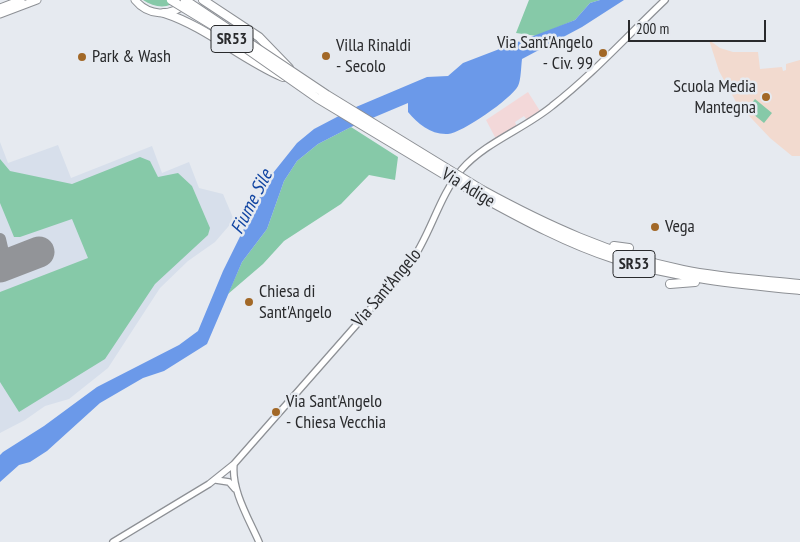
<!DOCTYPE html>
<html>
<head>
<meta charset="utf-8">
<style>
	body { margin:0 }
	#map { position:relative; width:800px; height:542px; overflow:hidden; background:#e6eaf0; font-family:"PT Sans Narrow",sans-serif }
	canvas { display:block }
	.scale { position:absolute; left:628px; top:20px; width:138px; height:22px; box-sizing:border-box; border:2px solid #292a2c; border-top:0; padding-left:6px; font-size:15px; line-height:18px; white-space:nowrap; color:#292a2c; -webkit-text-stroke:4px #e6eaf0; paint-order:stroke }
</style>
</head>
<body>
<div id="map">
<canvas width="800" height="542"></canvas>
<div class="scale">200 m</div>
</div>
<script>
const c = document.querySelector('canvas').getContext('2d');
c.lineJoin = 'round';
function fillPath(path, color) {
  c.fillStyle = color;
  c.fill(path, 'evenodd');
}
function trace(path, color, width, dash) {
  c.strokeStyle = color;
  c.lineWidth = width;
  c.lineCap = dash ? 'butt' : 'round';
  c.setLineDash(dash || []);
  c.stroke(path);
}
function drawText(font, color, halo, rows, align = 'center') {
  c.font = font + ' "PT Sans Narrow",sans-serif';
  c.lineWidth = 5;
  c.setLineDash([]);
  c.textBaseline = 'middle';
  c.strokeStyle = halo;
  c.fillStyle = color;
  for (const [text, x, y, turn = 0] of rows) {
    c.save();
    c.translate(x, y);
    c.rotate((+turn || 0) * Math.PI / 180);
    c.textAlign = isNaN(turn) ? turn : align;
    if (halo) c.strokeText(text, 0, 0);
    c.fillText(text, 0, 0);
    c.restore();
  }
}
fillPath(new Path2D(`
	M528,92L540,111L527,120L524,116L515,122L517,127L496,139L486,120Z`), '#f3d8d9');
fillPath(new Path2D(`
	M0,142L8,163L58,145L71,178L152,146L162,173L189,162L199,188L223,194L234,220L215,242L188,261L160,288L108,368L69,399L45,406L25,420L0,433Z`), '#d7dfeb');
fillPath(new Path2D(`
	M709,40L720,48L733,52H758L760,69L782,67L783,71L786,70V64L800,60V156H792L770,138L736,102L719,71Z`), '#f2dacf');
fillPath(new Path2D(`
	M143,0H179C168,9 155,8 143,0Z
	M529,0H600L590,3L575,20L537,36L516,33Z
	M755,99L772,113L764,123L747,109Z
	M351,127L398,157L395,180L369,175L341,204L284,241L263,264L228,294L242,262L267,229L284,181L297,161L318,144Z
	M140,157L150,161L158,177L178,173L192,186L210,228L208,235L155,284L105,359L19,412L0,382V292L88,258L72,219L20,237H14L0,203V159L10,171L72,184Z`), '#86c9a8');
fillPath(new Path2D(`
	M600,0H624L582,27L522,59C521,67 521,80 518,86C511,99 462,133 448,134C431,135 418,124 408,112V103L351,127L318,144L297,161L284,181L267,229L242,262L207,344L164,371L143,378L100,403L47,451L30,462L19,465L0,482V455L3,452L44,426L97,387L179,345L198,331L223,271L269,178L297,143L314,129L356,107L427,77L448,76L463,63L575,20L590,3Z`), '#6b99e9');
trace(new Path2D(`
	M0,239L3,252L0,262`), '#929498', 12);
trace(new Path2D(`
	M0,267L39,252`), '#929498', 31);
const tertiary = new Path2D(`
	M234,464C231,490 249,519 259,542
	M216,480L229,482L235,489
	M113,542L209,484L234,464L409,265C431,235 438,197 462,169C486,142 524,129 552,106C592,75 628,35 665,0`);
const primary = new Path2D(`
	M135,0C148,16 170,17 185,4
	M0,8L21,0
	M0,14L37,0`);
const trunk = new Path2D(`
	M203,0L259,37L289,68
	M164,13C207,27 241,59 283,77
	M482,190C546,225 611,255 683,270C721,278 761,280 800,284
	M480,196C524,220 568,244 615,259C675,278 738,284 800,290
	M614,246L629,248
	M670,284L695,282`);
trace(tertiary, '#8d9095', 8);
trace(primary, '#8d9095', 9);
trace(trunk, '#8d9095', 10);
trace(tertiary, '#fff', 5.5);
trace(primary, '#fff', 7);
trace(trunk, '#fff', 8);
const trunkBridge = new Path2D(`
	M171,0L217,28L317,98L480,196
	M185,0L327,95L482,190`);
trace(trunkBridge, '#8d9095', 10, []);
trace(trunkBridge, '#fff', 8);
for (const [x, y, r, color] of [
	[603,53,5,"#a26827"],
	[326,56,5,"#a26827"],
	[82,57,5,"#a26827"],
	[766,97,5,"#a26827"],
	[655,227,5,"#a26827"],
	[249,302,5,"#a26827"],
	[276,412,5,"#a26827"]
]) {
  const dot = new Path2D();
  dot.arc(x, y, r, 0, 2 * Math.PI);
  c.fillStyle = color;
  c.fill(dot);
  trace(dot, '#e6eaf0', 2);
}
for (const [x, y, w] of [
	[232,39,42],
	[634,264,42]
]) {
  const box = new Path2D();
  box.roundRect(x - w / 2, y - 13.5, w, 27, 4);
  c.fillStyle = '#e6eaf0';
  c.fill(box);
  trace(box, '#292a2c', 1);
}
drawText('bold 16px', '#292a2c', null, [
	["SR53",232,39],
	["SR53",634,264]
]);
drawText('18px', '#292a2c', '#e6eaf0', [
	["Via Sant'Angelo",593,43,"right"],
	["- Civ. 99",593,64,"right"],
	["Villa Rinaldi",336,46],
	["- Secolo",336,67],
	["Park & Wash",92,57],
	["Scuola Media",756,87,"right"],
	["Mantegna",756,108,"right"],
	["Vega",665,227],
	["Chiesa di",259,292],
	["Sant'Angelo",259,313],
	["Via Sant'Angelo",286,402],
	["- Chiesa Vecchia",286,423]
], 'left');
drawText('18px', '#292a2c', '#e6eaf0', [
	["Via Adige",468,188,31],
	["Via Sant'Angelo",387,288,-50]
]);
drawText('italic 19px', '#1145a2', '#e6eaf0', [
	["Fiume Sile",252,202,-63]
]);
</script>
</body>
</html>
